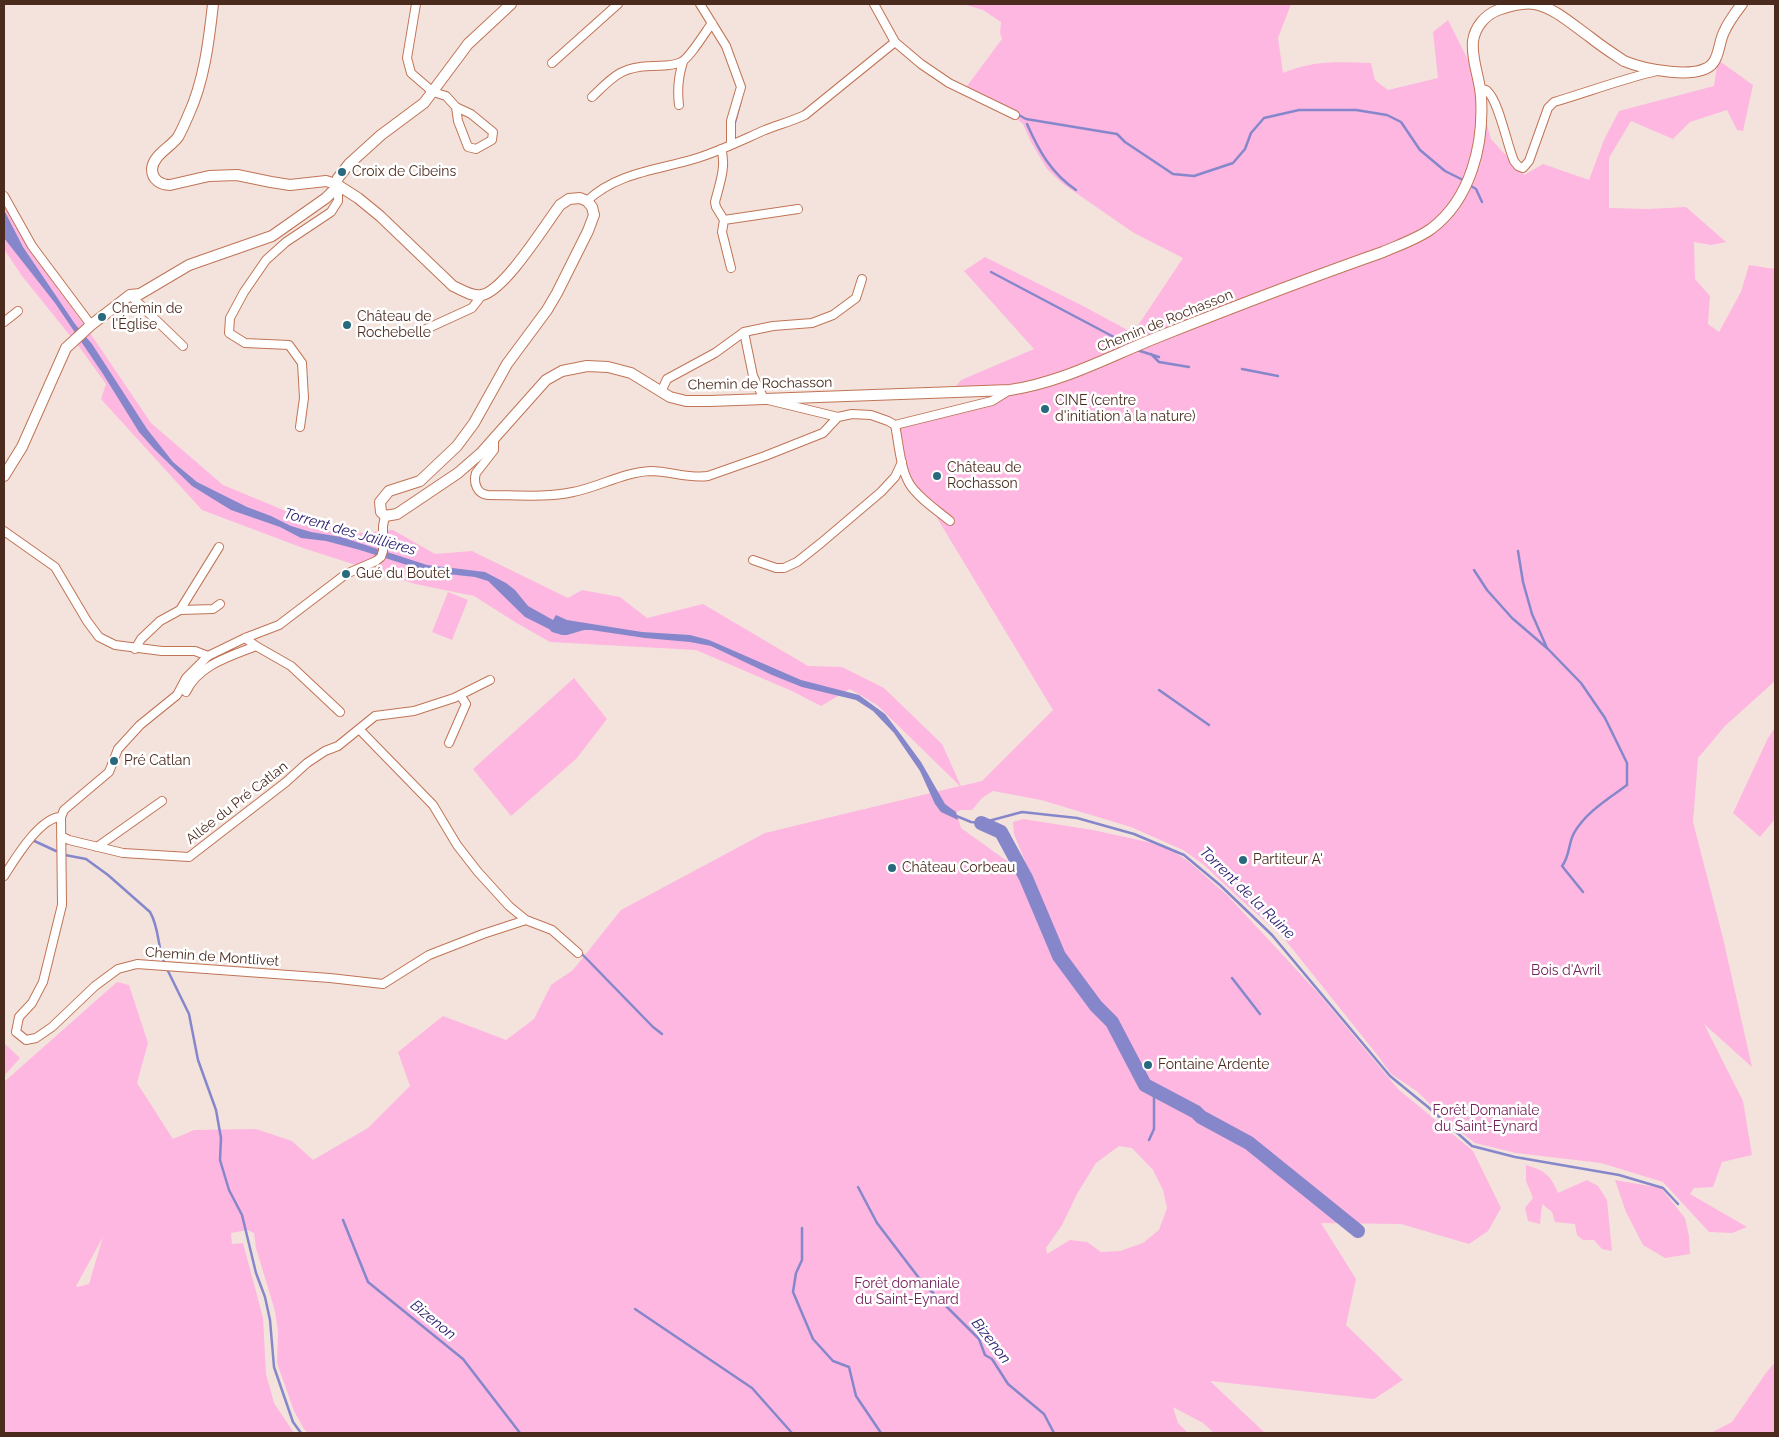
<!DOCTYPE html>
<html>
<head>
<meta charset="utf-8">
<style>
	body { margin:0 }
	#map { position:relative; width:1779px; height:1437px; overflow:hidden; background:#f4e3dc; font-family:Raleway,sans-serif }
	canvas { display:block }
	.frame { position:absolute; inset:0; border:5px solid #4b2b1e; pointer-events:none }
</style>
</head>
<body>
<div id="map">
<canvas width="1779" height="1437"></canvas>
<div class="frame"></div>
</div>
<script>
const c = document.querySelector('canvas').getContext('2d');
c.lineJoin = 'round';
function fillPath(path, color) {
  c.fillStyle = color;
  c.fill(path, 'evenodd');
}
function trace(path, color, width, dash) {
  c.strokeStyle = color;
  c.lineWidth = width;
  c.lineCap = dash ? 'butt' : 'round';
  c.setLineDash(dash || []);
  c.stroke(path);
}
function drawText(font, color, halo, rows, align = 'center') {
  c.font = font + ' Raleway,sans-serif';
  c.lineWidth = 5;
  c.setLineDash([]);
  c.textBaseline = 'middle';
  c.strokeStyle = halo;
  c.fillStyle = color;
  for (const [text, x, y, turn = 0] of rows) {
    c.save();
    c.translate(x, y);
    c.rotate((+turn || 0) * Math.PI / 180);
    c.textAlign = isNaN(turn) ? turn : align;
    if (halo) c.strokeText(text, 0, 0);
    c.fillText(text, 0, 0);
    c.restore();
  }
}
fillPath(new Path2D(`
	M963,4H1291L1278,38L1283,73C1315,60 1337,62 1371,63L1375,80L1388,90L1438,78L1433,32L1448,20L1472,68L1477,90L1491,139L1524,175L1543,164L1589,180L1604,140L1619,111L1714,86L1718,60L1753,85L1743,131L1737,130L1727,110L1690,122L1673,139L1631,121L1609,158V208L1647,209L1686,207L1726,242L1711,245L1694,242L1695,279L1710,296L1708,324L1719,332L1741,292L1749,265L1775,269V681L1725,726L1698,758L1693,822L1723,938L1752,1067L1704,1024L1743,1101L1752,1155L1722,1162L1713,1187L1694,1188L1690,1194L1747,1227L1732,1233L1709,1232L1663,1182L1601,1163L1516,1153L1475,1143L1449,1123L1418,1092L1391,1074L1375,1052L1282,936L1239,898L1203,864L1183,850L1131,827L1041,800L993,791L982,798L972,810H961L956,812L961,828L1014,866L1024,884L1026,864L1014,834L1013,822L1023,819L1093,830L1148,842L1171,850L1188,861L1227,895L1319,994L1398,1089L1473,1151L1501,1208L1488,1231L1469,1244L1401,1224L1321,1223L1356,1279L1346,1325L1403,1380L1374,1399L1210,1381L1265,1433H1214L1203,1423L1173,1407L1178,1423L1188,1433H308L304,1429L294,1411L277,1363L278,1332L275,1311L256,1248L254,1233L247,1230L231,1233L232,1244L243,1243L263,1318L266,1374L274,1403L294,1433H4V1082L117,982L129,985L148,1043L137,1083L173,1139L194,1130L256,1129L292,1141L313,1160L368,1128L410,1086L398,1052L443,1016L506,1040L534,1019L551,985L573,970L621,910L765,833L960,786L877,705L850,689L821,706L792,691L696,650L550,642L515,622L474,596L415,584L303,548L202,510L101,399L106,384L80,348L22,276L4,249V204L28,248L90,333L151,423L223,485L322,526L362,533L393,530L435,554L472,551L568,598L582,590L620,597L647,618L703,604L808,666L842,667L884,688L942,744L961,786L982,781L1053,710L928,503L908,482L895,425L952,411L1009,391L951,392L961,380L1034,349L964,271L985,257L1085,307L1133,333L1183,258L1134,233L1063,184L1047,169L1031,142L1023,124L1008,112L964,90L1002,39L1000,33L1001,22L983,10ZM1119,1146L1132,1148L1153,1170L1163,1190L1167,1208L1159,1230L1143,1243L1120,1251L1101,1252L1087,1242L1070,1240L1047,1254L1046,1248L1062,1225L1077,1194L1096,1163ZM103,1237L89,1284L77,1287L76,1286Z
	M448,592L468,600L452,640L432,632Z
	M574,678L607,719L576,759L511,816L473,769Z
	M1775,728V819L1760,837L1733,813L1768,738Z
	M4,1043L20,1058L4,1076Z
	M1526,1165C1545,1171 1550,1174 1558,1193L1587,1180L1598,1186L1607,1200L1612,1251L1602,1249L1594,1240H1583L1577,1235L1575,1224L1555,1222L1552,1212L1542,1204L1540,1224L1528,1221L1525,1208L1533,1198L1526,1181Z
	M1615,1180L1661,1188L1685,1218L1689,1236L1690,1254L1665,1258L1643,1245L1626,1212Z
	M1775,1362V1433H1711L1732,1422L1766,1373Z`), '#fdb7e1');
fillPath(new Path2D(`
	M4,210L23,247L75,324L92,344L147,429L173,462L197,482L247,507L271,516L291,526L311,532L341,537L427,565L485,572L506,583L515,590L528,606L553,620L556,615L567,620L642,632L690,635L709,640L801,680L859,695L885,714L902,736L921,762L945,804L956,812L958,820L941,812L935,804L920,771L894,733L873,711L856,700L802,687L772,675L711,646L690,642L645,638L591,630H584L567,635H562L552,632L549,629L525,617L488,581L475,577L429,572L360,550L326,541L301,538L280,527L231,510L192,486L155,450L139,432L103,374L55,303L4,238Z`), '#8687cb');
trace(new Path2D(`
	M1017,114L1026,119L1117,134L1125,142L1173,174L1194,176L1233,163L1245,149L1251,133L1264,118L1299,110H1356L1387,115L1401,122L1420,150L1445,171L1463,180
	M1027,124C1039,151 1051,173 1076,190
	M734,126L741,100
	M1471,186L1476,189L1482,202
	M991,272L1129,345
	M1137,350L1159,357
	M1151,354L1159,362L1189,367
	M1242,369L1278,376
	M1518,551L1523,582L1532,614L1547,648
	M1474,570L1487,590L1512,618L1548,649L1581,683L1605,718L1627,763V785C1608,799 1586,812 1574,833C1568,844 1570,856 1562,866L1583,892
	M1159,690L1209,725
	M954,815L971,822L981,823L1022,812L1077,818L1134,834L1184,855L1220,885L1272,935L1390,1076L1428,1107L1472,1146L1515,1157L1619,1175L1663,1188L1678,1204
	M30,839L56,851
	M65,855L86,859L108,875L150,912C160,929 157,948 165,964
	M580,952L653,1027L662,1034
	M168,971L189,1014L198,1060L216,1110L221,1138L220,1160L229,1190L242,1215L256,1273L265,1297L270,1320L274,1367L293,1422L301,1433
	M1232,978L1260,1014
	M1149,1140L1154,1129V1090
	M858,1187L877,1223L922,1282L979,1339L985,1355L992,1359L1008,1384L1044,1414L1054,1433
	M343,1220L368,1282L463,1359L520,1433
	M802,1228V1260L796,1273L793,1292L813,1339L833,1361L849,1367L856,1396L881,1433
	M635,1309L752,1388L792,1433`), '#8687cb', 2.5);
trace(new Path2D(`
	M981,823L1001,832L1026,878L1059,956L1096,1006L1112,1022L1145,1085L1196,1112L1201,1117L1249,1143L1358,1231`), '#8687cb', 14);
const minor = new Path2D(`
	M416,4L407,58L411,73L433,92L446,96L456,107L458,121L468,147L476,149L492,140L493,132L471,114L456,107
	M700,4L726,46L741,87L731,121V145
	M874,4L895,42L921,64L949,83L1015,115
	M552,63L618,4
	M1481,89C1485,90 1486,89 1488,92C1499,102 1507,145 1514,161L1518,166L1523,168L1529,161L1548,108L1554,102C1588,92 1622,79 1657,71
	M592,97C613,77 620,67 651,66C660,65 672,67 681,62C689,59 706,31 712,23
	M679,105C677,89 678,77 683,62
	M721,149C727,165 719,186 715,202L716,207L724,220L722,232L731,268
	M4,196L32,246L91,325
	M587,201C616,173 657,170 694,159C718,152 742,140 765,130C778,125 792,121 805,115L895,42
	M724,220L798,209
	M130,295L183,346
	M4,322L18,311
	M424,330L472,308L482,295
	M744,332L753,376L764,399L838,417
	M661,392L667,379L715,353L744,332L773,326L812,323L833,315L856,298L862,279
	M895,425C899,444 900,467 909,483C917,497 938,511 950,521
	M300,427L304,398L302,363L289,345L245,343L229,333L230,318L244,292L266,260L286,242L331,212L338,201V186
	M494,438V450L476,473C473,483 477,494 488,495C516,495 546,498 573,492C599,487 624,472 651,471C670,471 689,479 708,476L765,456L823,433L838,417L852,414L871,415L888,421L895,425L992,401L1008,391
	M385,516L383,526V551L381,557L376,561L346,574L279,625L245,638L208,656L186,678L177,695L140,725L118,749L109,772L64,810L61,817L62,905L43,982L32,1003L19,1017L16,1032L26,1040L36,1038L52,1027L95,986L118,969L137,964L330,978L383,984L429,955L483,934L526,920
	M4,531L55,567L87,621L99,637L115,645L162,651H195L208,656
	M753,560L776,568H784L797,562L821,543L881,492L895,477L902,462
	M180,610L213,609L220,604
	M245,638L256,646L291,666L340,712
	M135,649L141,639L160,621L180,610L219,547
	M186,692C198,665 231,656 256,646
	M359,729L433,805L457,845L478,872L509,906L526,920L552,930L578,953
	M449,743L466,704L460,695
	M61,836L69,840L123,853L189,857L286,782L307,763L325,751L338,746L375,716L414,711L454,698L490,680
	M97,847L162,801
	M4,876C15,859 40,817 61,817`);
const tertiary = new Path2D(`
	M213,4C209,41 204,82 188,116C185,123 182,130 178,137C171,147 153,155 152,169C152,180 161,185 170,185L209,176L237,175L271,182L290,185L326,181L336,184L358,198L380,216L453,286C462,290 472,297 482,295C505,290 545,225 560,205L569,199L580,198L587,201L592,207L594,215L588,231L557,293L547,310L507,364L474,423L457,446L420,481L389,491L380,502L381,512L385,516L397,514L458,473L481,453L546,380L562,371L587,366L608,367L631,373L670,397L686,401H710L1010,390C1064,382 1112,355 1163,335C1236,306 1309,278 1383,252C1399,245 1417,239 1431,229C1471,199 1484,144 1481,97C1480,78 1471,60 1473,41C1475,27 1485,15 1498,10C1509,6 1524,2 1535,4C1555,8 1574,26 1590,37C1601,46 1612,53 1624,61C1643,69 1699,81 1713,63C1720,54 1719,40 1725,30C1729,21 1736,12 1742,4
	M4,476L22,447L66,348L91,325L130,295L140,294L189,265L272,236L326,198L334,190L338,178L349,164L381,135L424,103L468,44L511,4`);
trace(minor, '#c07455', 10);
trace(tertiary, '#c07455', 12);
trace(minor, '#fff', 8);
trace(tertiary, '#fff', 10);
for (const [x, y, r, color] of [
	[342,172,5,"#29697d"],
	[102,317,5,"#29697d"],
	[347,325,5,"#29697d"],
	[1045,409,5,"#29697d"],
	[937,476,5,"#29697d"],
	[346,574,5,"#29697d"],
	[114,761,5,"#29697d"],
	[1243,860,5,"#29697d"],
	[892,868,5,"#29697d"],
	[1148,1065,5,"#29697d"]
]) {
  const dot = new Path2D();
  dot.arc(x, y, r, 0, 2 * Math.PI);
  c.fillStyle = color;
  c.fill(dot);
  trace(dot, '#fff', 2);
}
drawText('14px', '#4b2b1e', '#fff', [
	["Croix de Cibeins",352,172],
	["Chemin de",112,309],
	["l'Église",112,325],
	["Château de",357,317],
	["Rochebelle",357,333],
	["CINE (centre",1055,401],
	["d'initiation à la nature)",1055,417],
	["Château de",947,468],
	["Rochasson",947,484],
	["Gué du Boutet",356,574],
	["Pré Catlan",124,761],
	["Partiteur A'",1253,860],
	["Château Corbeau",902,868],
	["Fontaine Ardente",1158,1065]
], 'left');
drawText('14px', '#4b2b1e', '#fff', [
	["Chemin de Rochasson",1165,321,-22],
	["Chemin de Rochasson",760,384,-1],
	["Allée du Pré Catlan",237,803,-38],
	["Chemin de Montlivet",212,957,4]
]);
drawText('14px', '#74225a', '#fff', [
	["Bois d'Avril",1566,971],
	["Forêt Domaniale",1486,1111],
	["du Saint-Eynard",1486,1127],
	["Forêt domaniale",907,1284],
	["du Saint-Eynard",907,1300]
]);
drawText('italic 15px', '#2e2272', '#fff', [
	["Torrent des Jaillières",350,532,16],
	["Torrent de la Ruine",1247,893,44],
	["Bizenon",433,1320,39],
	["Bizenon",991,1341,52]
]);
</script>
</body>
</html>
